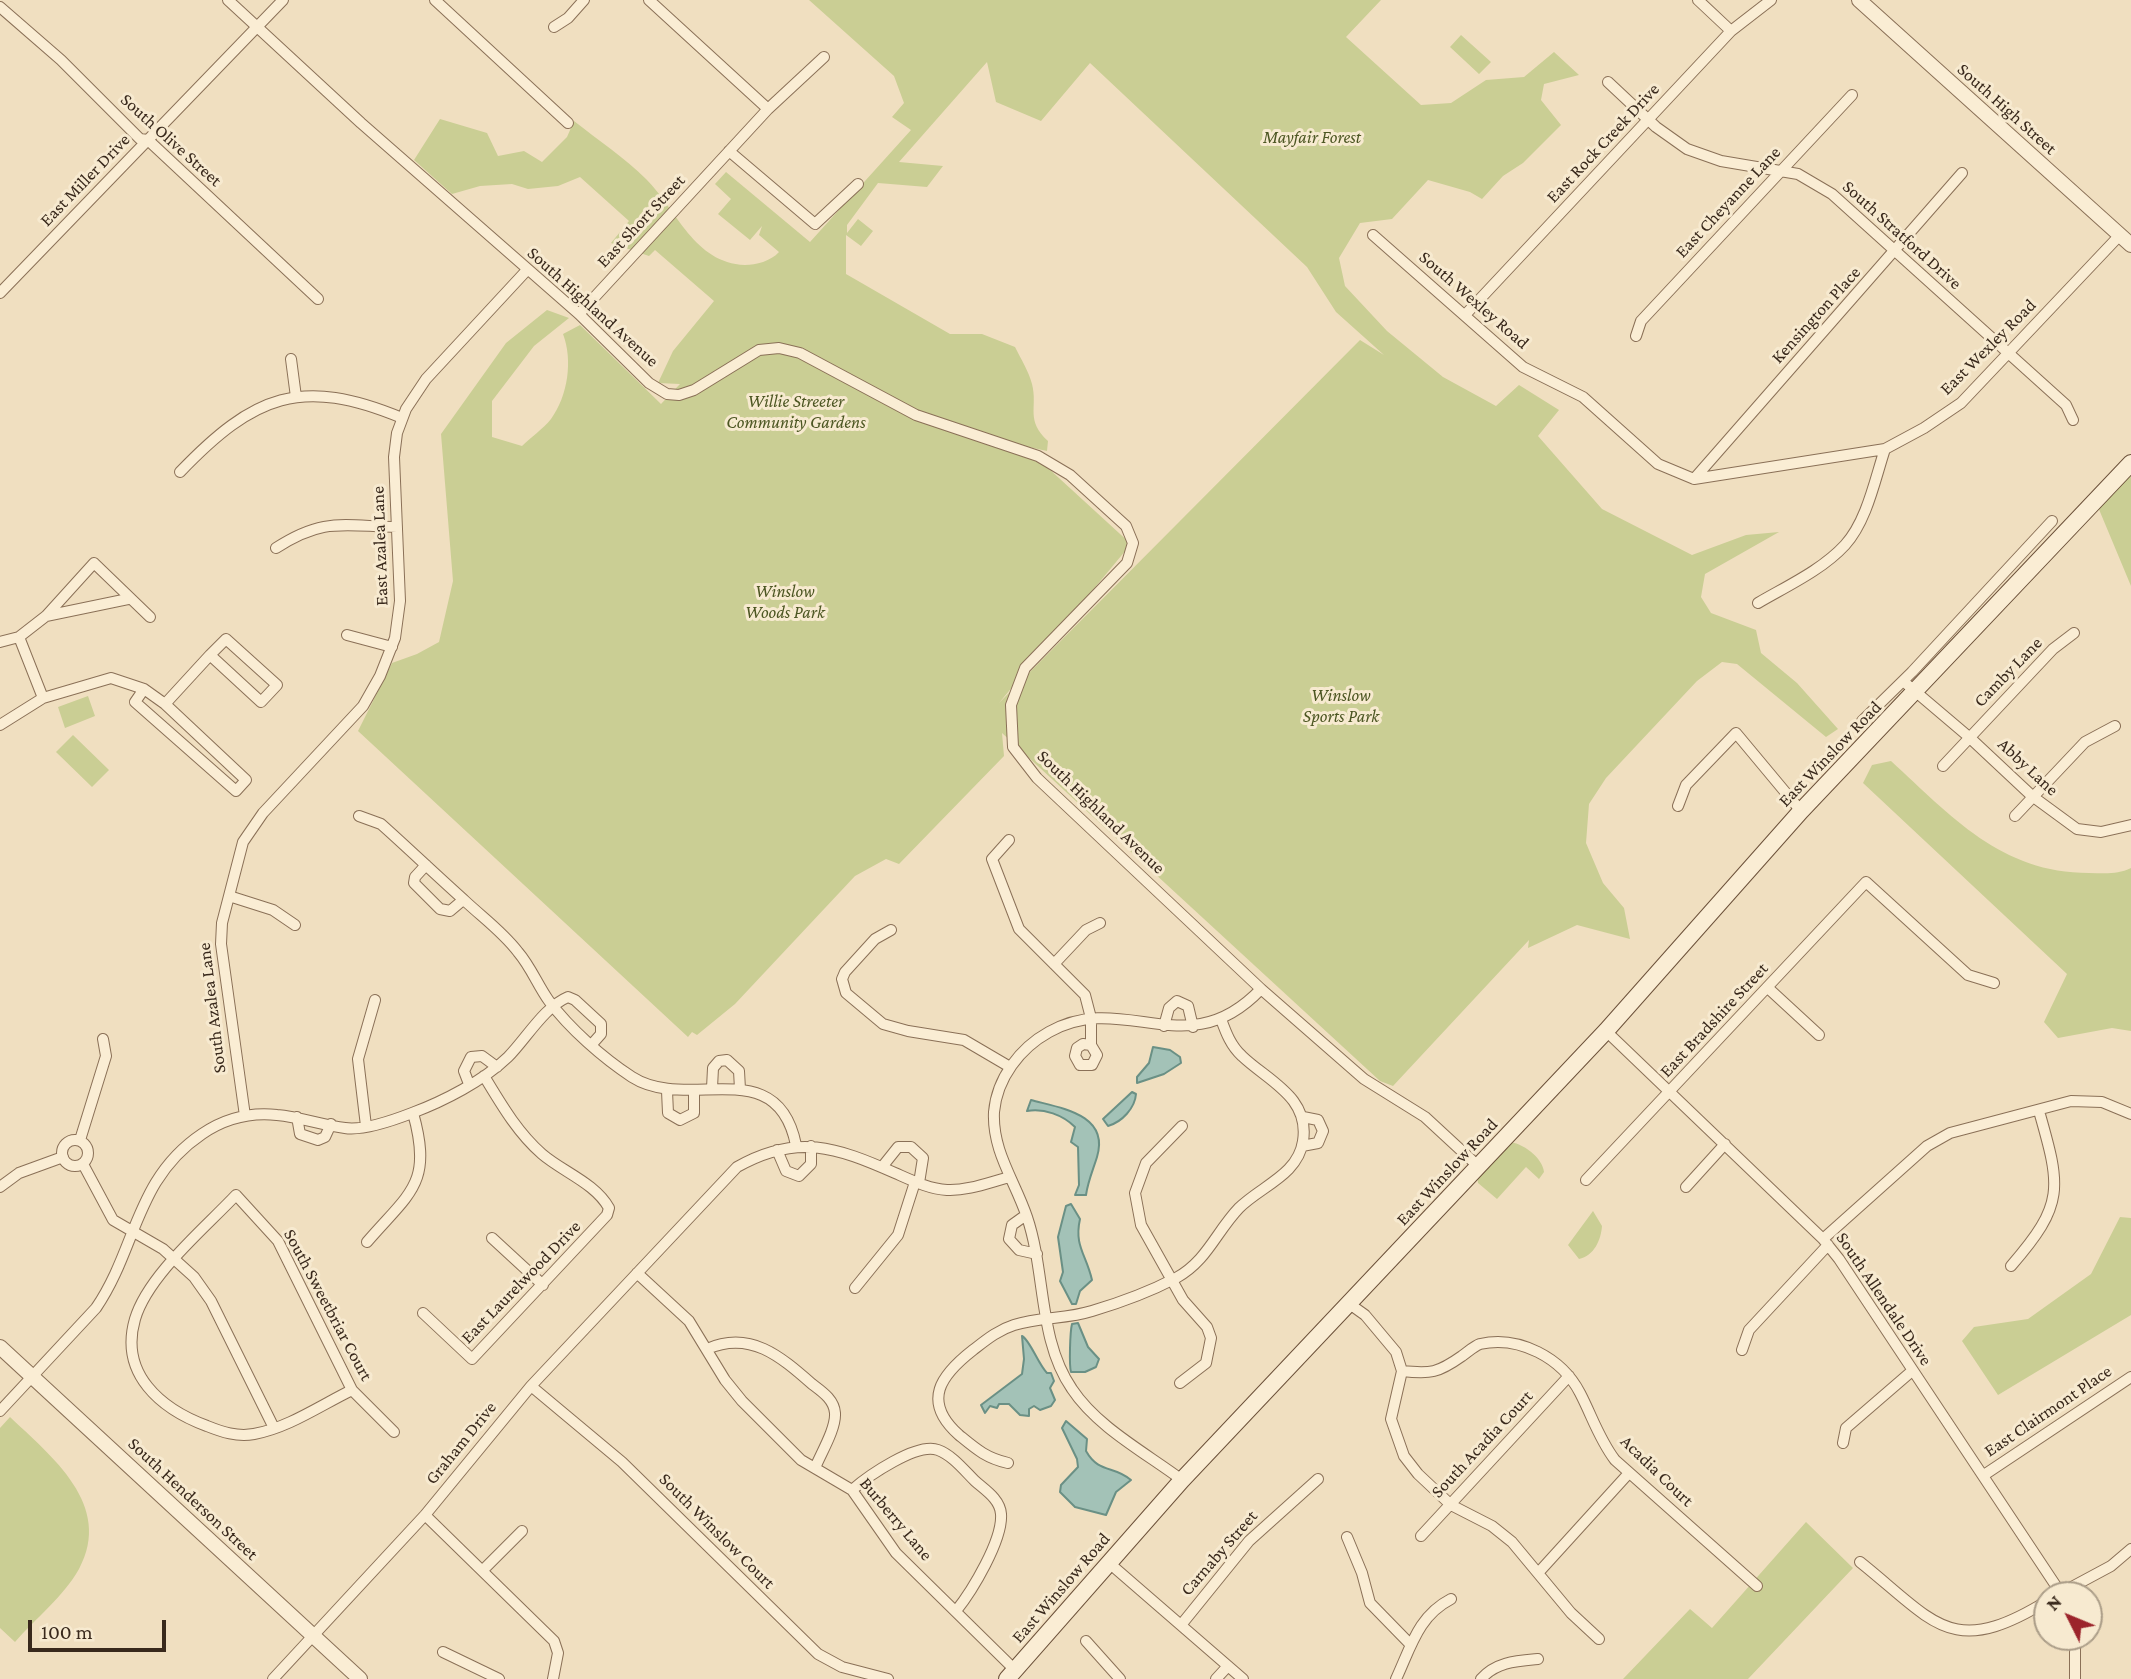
<!DOCTYPE html>
<html>
<head>
<meta charset="utf-8">
<style>
	body { margin:0 }
	#map { position:relative; width:2131px; height:1679px; overflow:hidden; background:#f0dfc0; font-family:"Crimson Pro",serif }
	canvas { display:block }
	.north { position:absolute; left:2033px; top:1581px; width:70px; height:70px; box-sizing:border-box; background:#f7ead0; border:2px solid #ab9d88; border-radius:50%; rotate:313deg; font-size:19px; font-weight:700; line-height:28px; text-align:center; color:#39291c }
	.north::after { content:''; display:block; margin:auto; width:24px; height:32px; background:#9c242b; clip-path:polygon(50% 0,100% 100%,50% 72%,0 100%) }
	.scale { position:absolute; left:28px; top:1620px; width:138px; height:32px; box-sizing:border-box; border:4px solid #39291c; border-top:0; padding-left:9px; font-size:21px; line-height:24px; white-space:nowrap; color:#39291c; -webkit-text-stroke:5px #f7ead0; paint-order:stroke }
</style>
</head>
<body>
<div id="map">
<canvas width="2131" height="1679"></canvas>
<div class="north">N</div>
<div class="scale">100 m</div>
</div>
<script>
const c = document.querySelector('canvas').getContext('2d');
c.lineJoin = 'round';
function fillPath(path, color) {
  c.fillStyle = color;
  c.fill(path, 'evenodd');
}
function trace(path, color, width, dash) {
  c.strokeStyle = color;
  c.lineWidth = width;
  c.lineCap = dash ? 'butt' : 'round';
  c.setLineDash(dash || []);
  c.stroke(path);
}
function drawText(font, color, halo, rows, align = 'center') {
  c.font = font + ' "Crimson Pro",serif';
  c.lineWidth = 6;
  c.setLineDash([]);
  c.textBaseline = 'middle';
  c.strokeStyle = halo;
  c.fillStyle = color;
  for (const [text, x, y, turn = 0] of rows) {
    c.save();
    c.translate(x, y);
    c.rotate((+turn || 0) * Math.PI / 180);
    c.textAlign = isNaN(turn) ? turn : align;
    if (halo) c.strokeText(text, 0, 0);
    c.fillText(text, 0, 0);
    c.restore();
  }
}
fillPath(new Path2D(`
	M809,0H1381L1346,37L1421,105L1451,103L1486,80L1524,77L1554,52L1579,75L1544,84L1541,100L1561,125L1523,163L1503,176L1482,199L1470,192L1428,180L1392,219L1360,223L1339,258L1345,286L1387,331L1443,377L1496,406L1519,385L1559,410L1538,436L1602,509L1692,555L1746,535L1779,532L1705,574L1701,597L1711,613L1756,630L1761,653L1797,683L1838,729L1826,737L1737,664L1722,662L1697,681L1606,778L1589,804L1586,843L1603,883L1624,908L1630,939L1577,925L1528,948L1529,940L1393,1086L1380,1081L1002,733L1004,756L899,864L886,859L855,876L735,1004L697,1035L692,1032L688,1037L358,731L392,663L417,654L439,642L453,581L441,434L506,343L547,310L569,318L534,346L492,401V437L522,446C531,437 543,429 551,419C568,396 573,360 563,334L580,325L661,404L680,384L658,383L673,351L714,301L655,250L649,256L611,243L629,221L580,177L558,186L528,189L512,184L480,186L452,194L414,160L440,119L487,133L498,156L524,151L542,162L567,137L574,121C598,140 625,158 646,179C677,210 694,263 745,265C756,265 771,261 779,252L759,235L762,226L750,240L718,214L731,199L715,184L726,172L810,242L911,130L892,117L904,103L894,76ZM987,62L996,102L1041,121L1090,63L1307,267L1336,312L1384,355L1360,340L999,703L1131,544L1024,446L1047,451L1048,441C1025,420 1038,408 1032,384C1029,372 1021,359 1015,347L982,334H950L846,274V235L861,246L873,231L858,219L847,233V225L878,183L927,187L943,166L899,162Z
	M1461,35L1491,62L1479,74L1450,47Z
	M2131,470V586L2098,507Z
	M88,696L95,716L65,728L58,707Z
	M73,735L109,770L92,787L56,752Z
	M1891,761C1951,816 2001,873 2089,873C2104,873 2117,875 2131,868V1031L2112,1028L2058,1038L2044,1022L2067,974L1863,783L1872,765Z
	M1508,1142C1522,1142 1543,1158 1544,1172L1539,1179L1526,1167L1497,1199L1478,1183L1477,1175Z
	M1593,1211L1602,1226C1601,1240 1594,1256 1579,1259L1568,1245Z
	M2120,1217L2131,1218V1315L1998,1395L1962,1341L1974,1327L2028,1319L2091,1274Z
	M10,1417C51,1456 114,1505 79,1569C64,1596 35,1619 15,1642L0,1628V1428Z
	M1806,1522L1853,1568L1748,1679H1623L1690,1609L1712,1628Z`), '#cace94');
const water = new Path2D(`
	M1153,1047L1170,1050L1180,1057L1181,1063L1164,1074L1137,1083V1077L1149,1063Z
	M1132,1092L1136,1094C1135,1108 1122,1122 1108,1126L1103,1119Z
	M1031,1100C1060,1108 1110,1114 1097,1157C1093,1170 1088,1181 1086,1195H1075L1079,1185L1078,1147L1071,1142L1075,1127C1063,1115 1044,1108 1027,1111Z
	M1071,1204L1080,1219C1074,1246 1086,1254 1092,1280L1080,1291L1076,1304H1072L1060,1281L1063,1272L1058,1237L1066,1206Z
	M1078,1323L1088,1347L1099,1359L1096,1367L1085,1372H1071C1069,1365 1070,1332 1072,1324Z
	M1022,1336C1030,1340 1038,1364 1047,1373H1051L1054,1381L1050,1388L1055,1400L1051,1406L1040,1410L1034,1406L1029,1409V1416L1020,1415L1009,1404H999L997,1408L990,1406L985,1413L981,1405L1022,1374L1024,1359Z
	M1066,1421L1087,1439L1086,1451C1099,1474 1114,1465 1131,1480L1116,1492L1106,1515L1075,1507L1060,1492L1061,1485L1078,1467L1077,1459L1062,1428Z`);
fillPath(water, '#a3c2b7');
trace(water, '#6a9085', 2);
const minor = new Path2D(`
	M228,0L361,123L579,314L649,383L667,394L679,395L694,390L759,350L779,348L800,353L916,415L1038,456L1070,475L1126,526L1133,543L1127,563L1025,668L1011,705L1013,747L1037,778L1261,989L1364,1079L1425,1117L1478,1166
	M435,0L568,123
	M649,0L768,109
	M1698,0L1731,31
	M0,7L61,60L140,139L148,140L318,299
	M554,27L568,18L584,0
	M1608,82L1656,127L1687,149L1721,161L1798,174L1832,194L2066,405L2073,420
	M729,151L815,224L858,184
	M1373,235L1523,367L1583,397L1658,464L1694,479L1885,449L1924,428L1961,403L2120,235
	M0,293L283,0
	M579,314L768,109L824,57
	M1465,315L1731,31L1771,0
	M1636,336L1641,321L1852,95
	M291,359L296,397
	M180,472C254,395 301,376 402,418
	M1694,479L1962,173
	M276,548C324,517 343,526 397,527
	M1758,603C1787,586 1822,570 1845,545C1867,521 1875,479 1885,449
	M46,616L128,599
	M347,635L392,647
	M19,637L43,698
	M226,639L277,685L261,702L210,655Z
	M0,642L19,637L46,616L94,563L150,617
	M1903,681L1969,737L2032,796L2077,829L2101,832L2131,825
	M165,704L210,655
	M1862,721L1912,672L2052,521
	M0,725L43,698L111,678L144,689L165,704L246,780L236,791L135,702L144,689
	M1943,766L2053,649L2074,633
	M1678,806L1686,785L1736,733L1801,811
	M359,816L381,824C409,849 436,875 464,900C482,917 503,932 518,952C531,967 538,986 549,1001C570,1029 603,1058 632,1077C688,1113 777,1051 796,1145
	M2015,816L2085,742L2115,726
	M1009,840L992,859L1019,929L1085,995L1091,1018V1045L1097,1055L1092,1065H1080L1075,1056L1077,1048L1083,1044L1091,1045
	M426,865L415,877L414,883L440,909L450,911L463,900
	M229,896L273,910L295,925
	M891,930L875,939L845,972L842,979L846,993L883,1024L908,1031L964,1040L1010,1067
	M1054,964L1086,930L1100,923
	M1768,988L1819,1035
	M1164,1026L1169,1008L1177,1001L1188,1006L1193,1027
	M1606,1031L1823,1239L1839,1259L2062,1595
	M469,1084L464,1071L471,1057L482,1056L497,1067
	M712,1088L713,1068L719,1061L727,1060L739,1071L740,1089
	M667,1091L668,1113L680,1120L694,1113V1091
	M245,1116L221,944L222,923L243,842L263,813L363,706L380,676L395,638L400,601L394,457L397,433L406,409L426,379L527,270
	M297,1117L300,1134L318,1140L325,1137L331,1124
	M366,1126L358,1059L375,1000
	M62 1153a13 13 0 1 1 26 0a13 13 0 1 1-26 0Z
	M80,1140L106,1056L103,1039
	M1302,1146L1318,1143L1323,1131L1318,1120L1303,1117
	M777,1150L786,1171L799,1176L811,1164V1146
	M83,1164L113,1220L163,1249L194,1277L211,1301L274,1428
	M882,1167L898,1147H911L923,1158L919,1183
	M1586,1180L1866,882L1968,975L1994,983
	M0,1187L19,1173L63,1157
	M1686,1187L1725,1144
	M1026,1215L1012,1225L1009,1239L1019,1250L1037,1254
	M492,1238L543,1285
	M1823,1239L1927,1146L1950,1133L2071,1101L2102,1102L2131,1114
	M367,1242C410,1192 433,1184 413,1113
	M2011,1266C2065,1204 2061,1188 2039,1111
	M637,1273L689,1321L725,1380L742,1401L801,1460L852,1490L896,1553L1015,1670
	M855,1288L898,1235L915,1182
	M1351,1305L1365,1315L1396,1352L1402,1371L1391,1419L1404,1456L1418,1474L1451,1505L1492,1526L1512,1542L1571,1613L1599,1639
	M423,1313L472,1359L607,1215L609,1208C595,1183 563,1172 542,1154C517,1132 501,1104 484,1076
	M707,1349C750,1330 780,1356 812,1384C821,1391 834,1399 835,1413C836,1429 821,1453 815,1468
	M1742,1350L1749,1330L1828,1245
	M1402,1371C1431,1374 1438,1373 1462,1356C1468,1352 1474,1346 1480,1344C1519,1335 1562,1358 1580,1393C1592,1416 1599,1439 1615,1460L1757,1586
	M1180,1383L1206,1363L1211,1338L1207,1327L1183,1300L1141,1225L1135,1193L1146,1163L1182,1126
	M531,1386L622,1462L818,1654L842,1667L888,1679
	M352,1390C321,1405 288,1428 254,1434C237,1437 222,1432 207,1426C161,1409 119,1374 135,1319C148,1275 205,1228 236,1195L278,1241L352,1390L394,1432
	M0,1411L96,1308C137,1248 135,1179 202,1134C224,1119 250,1112 277,1115C300,1117 322,1125 345,1128C364,1131 394,1120 412,1113C444,1101 483,1081 508,1057C526,1039 544,1007 568,997L575,1000L601,1024V1034L593,1043
	M1843,1443L1846,1428L1912,1371
	M1008,1463C986,1458 976,1449 959,1435C921,1401 941,1375 973,1350C986,1340 998,1330 1014,1325C1039,1317 1067,1319 1092,1311C1119,1303 1151,1291 1176,1278C1207,1261 1216,1232 1239,1208C1261,1186 1298,1175 1303,1141C1310,1097 1268,1081 1242,1056C1231,1046 1226,1033 1221,1019
	M1984,1475L2131,1377
	M1182,1480C1146,1453 1097,1427 1072,1389C1038,1340 1046,1273 1027,1217C1015,1181 992,1151 994,1112C997,1078 1020,1048 1049,1032C1125,989 1187,1067 1261,989
	M852,1490C868,1476 917,1442 938,1450C952,1455 964,1470 975,1481C985,1490 1000,1499 1001,1514C1003,1540 972,1591 956,1611
	M425,1515L554,1641L558,1653L553,1679
	M1421,1536L1569,1376
	M1347,1537L1362,1573L1370,1603L1410,1644
	M1108,1562L1243,1679
	M1860,1562C1935,1622 1951,1660 2047,1601
	M483,1570L522,1531
	M1539,1572L1629,1473
	M2057,1595L2111,1566L2131,1549
	M1181,1625L1249,1541L1318,1479
	M1086,1641L1120,1679
	M443,1652L499,1679
	M273,1679L425,1515L531,1386L737,1167C797,1133 836,1147 895,1173C911,1180 929,1189 947,1190C968,1191 990,1182 1010,1177
	M1216,1679L1228,1666
	M1396,1679C1411,1647 1418,1616 1451,1599
	M1481,1679C1496,1662 1516,1661 1538,1659
	M2075,1679V1637`);
const tertiary = new Path2D(`
	M1859,0L2131,245
	M0,1347L360,1679`);
const secondary = new Path2D(`
	M1007,1679L1182,1480L1606,1031L1801,811L2131,463`);
trace(minor, '#8a7057', 12);
trace(tertiary, '#8a7057', 16);
trace(secondary, '#6c513a', 18);
trace(minor, '#faedd4', 10);
trace(tertiary, '#faedd4', 14);
trace(secondary, '#faedd4', 16);
drawText('18px', '#39291c', '#f7ead0', [
	["South High Street",2007,109,42],
	["South Olive Street",171,140,42],
	["East Rock Creek Drive",1603,143,-47],
	["East Miller Drive",85,180,-46],
	["East Cheyanne Lane",1728,202,-47],
	["East Short Street",641,221,-47],
	["South Stratford Drive",1902,235,42],
	["South Wexley Road",1474,300,41],
	["South Highland Avenue",593,307,42],
	["Kensington Place",1816,315,-48],
	["East Wexley Road",1988,347,-45],
	["East Azalea Lane",380,546,-92],
	["Camby Lane",2008,672,-46],
	["East Winslow Road",1830,754,-46],
	["Abby Lane",2028,767,43],
	["South Highland Avenue",1101,812,44],
	["South Azalea Lane",212,1008,-97],
	["East Bradshire Street",1714,1020,-47],
	["East Winslow Road",1447,1172,-47],
	["East Laurelwood Drive",521,1282,-46],
	["South Allendale Drive",1884,1299,56],
	["South Sweetbriar Court",328,1305,62],
	["East Clairmont Place",2048,1411,-34],
	["Graham Drive",461,1443,-51],
	["South Acadia Court",1482,1444,-47],
	["Acadia Court",1657,1471,44],
	["South Henderson Street",193,1499,43],
	["Burberry Lane",896,1519,50],
	["South Winslow Court",717,1531,45],
	["Carnaby Street",1219,1553,-49],
	["East Winslow Road",1061,1588,-49]
]);
drawText('italic 18px', '#4c5622', '#f7ead0', [
	["Mayfair Forest",1312,137],
	["Willie Streeter",796,401],
	["Community Gardens",796,422],
	["Winslow",785,591],
	["Woods Park",785,612],
	["Winslow",1341,695],
	["Sports Park",1341,716]
]);
</script>
</body>
</html>
